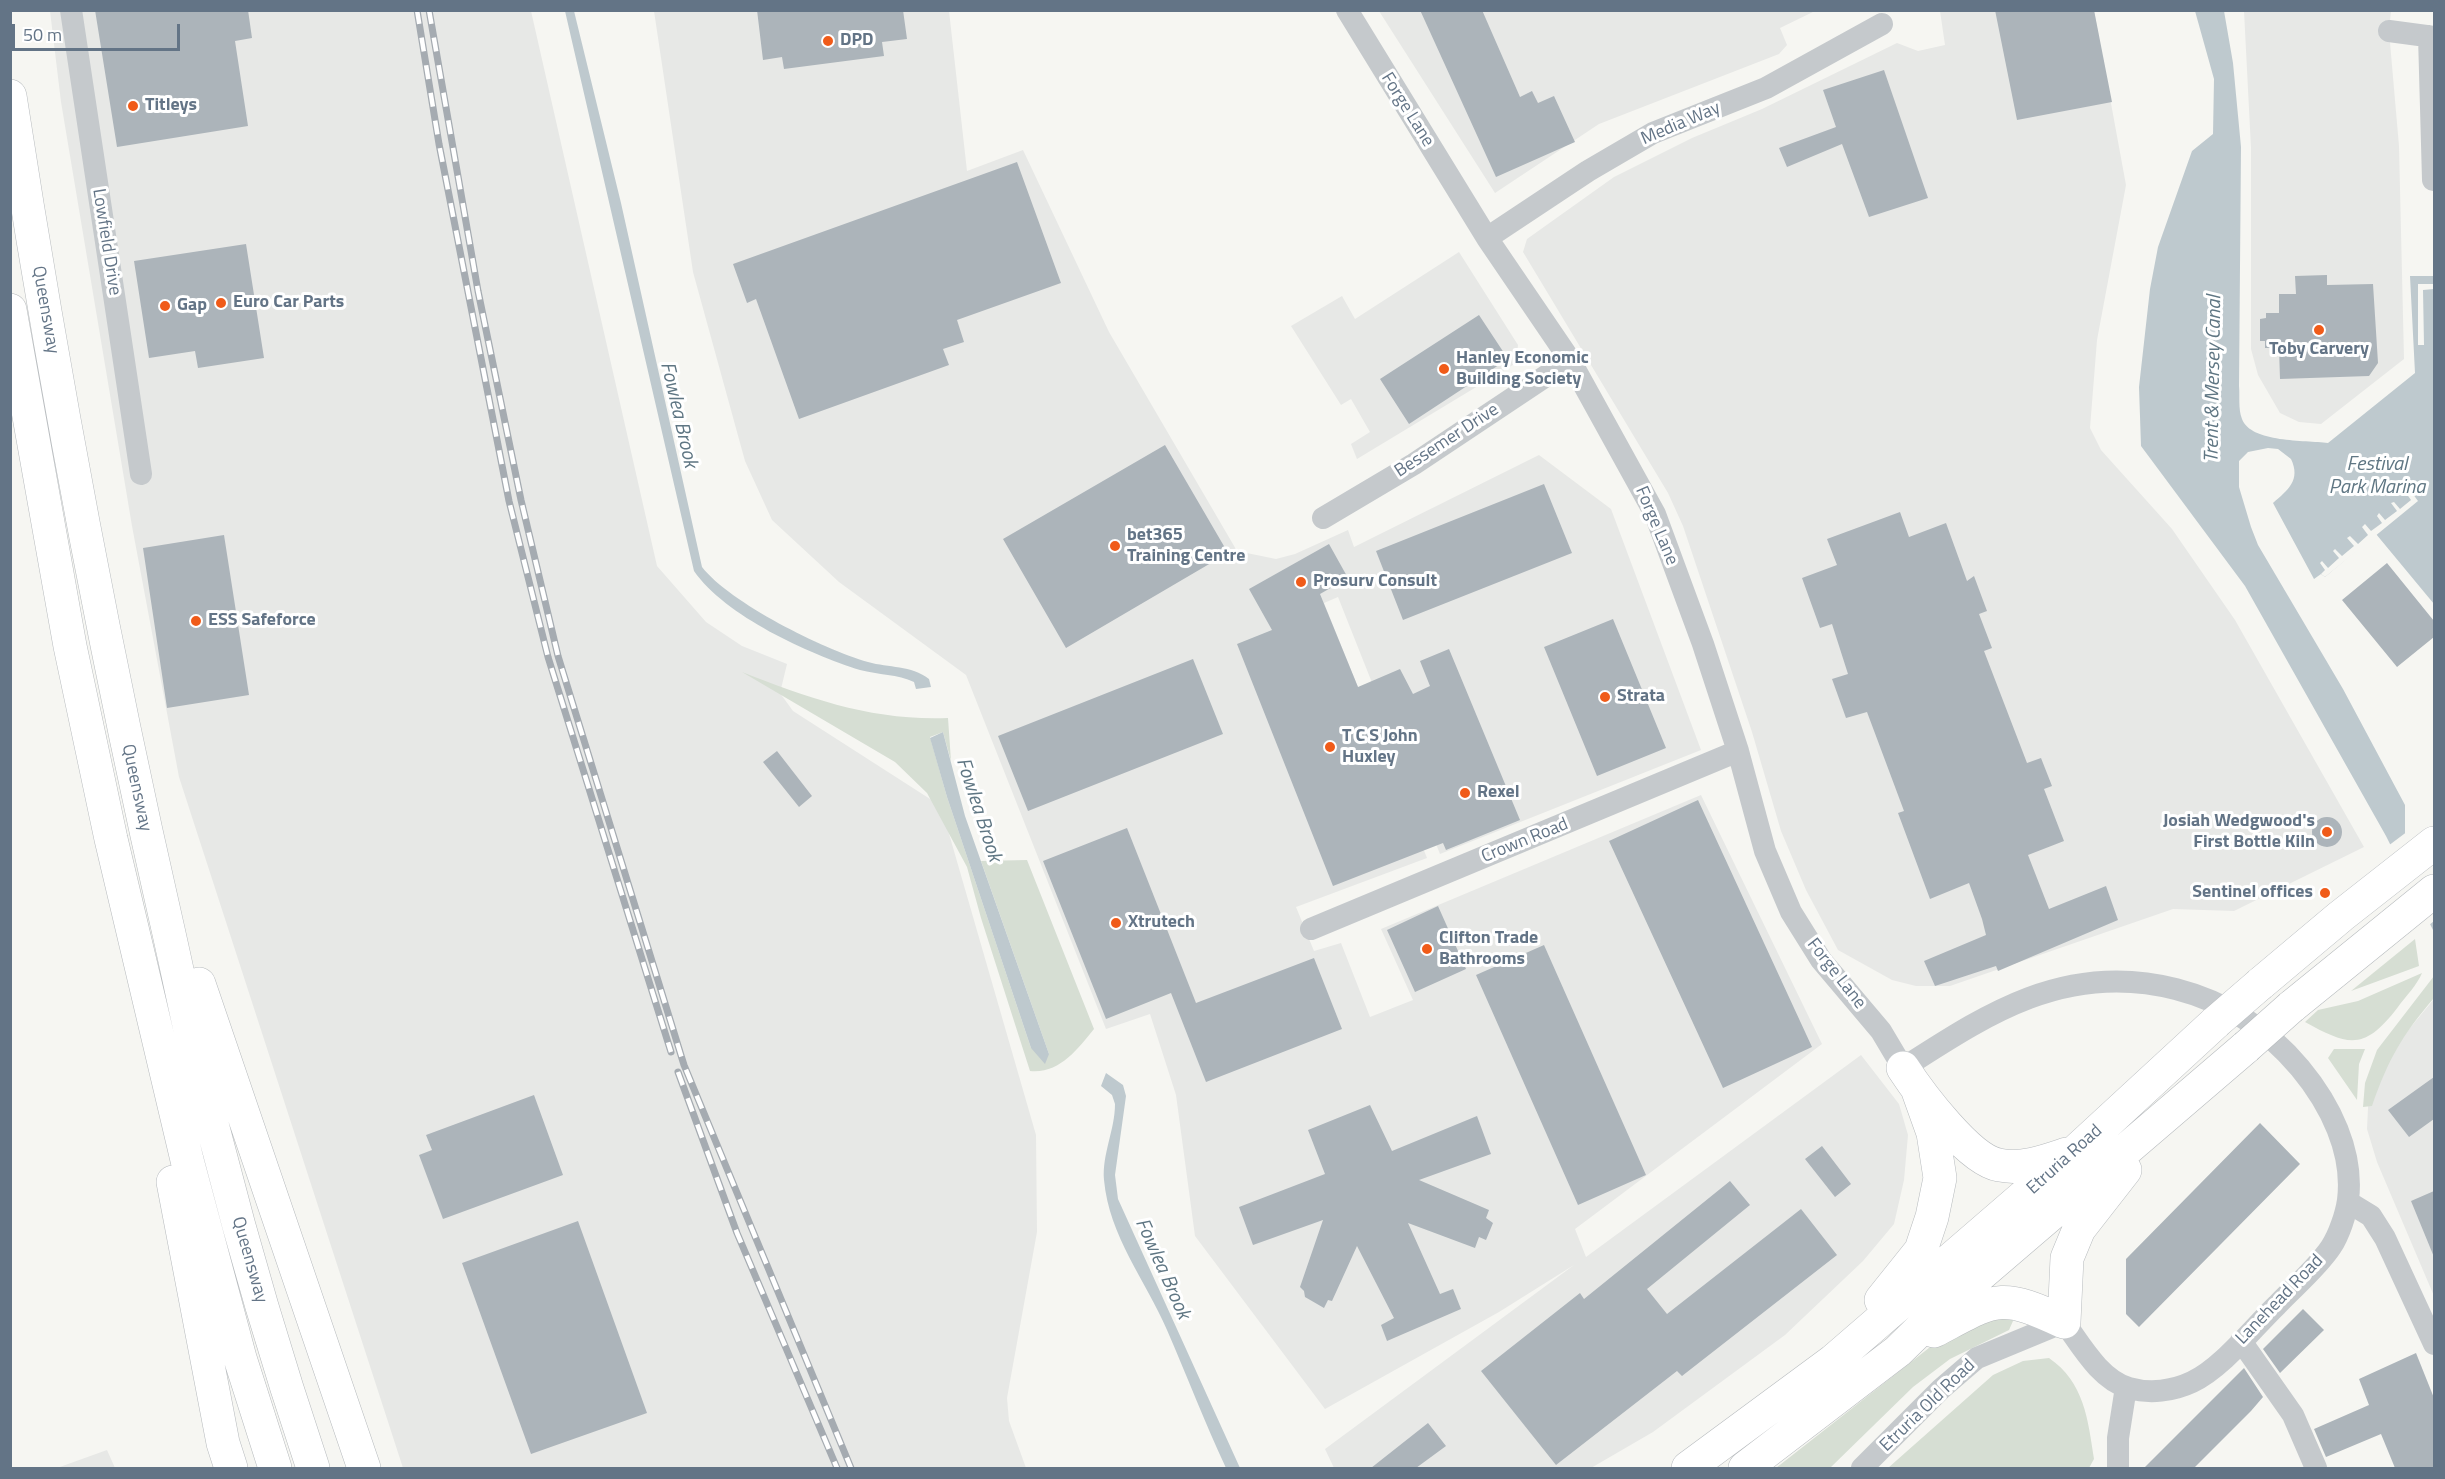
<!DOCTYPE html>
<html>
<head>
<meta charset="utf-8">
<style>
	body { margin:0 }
	#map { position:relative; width:2445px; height:1479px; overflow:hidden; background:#f6f6f2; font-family:"Titillium Web",sans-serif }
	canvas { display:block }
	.frame { position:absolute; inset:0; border:12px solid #637486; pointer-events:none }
	.scale { position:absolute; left:12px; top:24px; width:168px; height:27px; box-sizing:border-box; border:3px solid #637486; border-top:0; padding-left:8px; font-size:18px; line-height:21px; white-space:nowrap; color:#637486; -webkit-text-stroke:4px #fff; paint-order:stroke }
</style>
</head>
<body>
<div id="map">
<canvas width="2445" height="1479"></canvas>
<div class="frame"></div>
<div class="scale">50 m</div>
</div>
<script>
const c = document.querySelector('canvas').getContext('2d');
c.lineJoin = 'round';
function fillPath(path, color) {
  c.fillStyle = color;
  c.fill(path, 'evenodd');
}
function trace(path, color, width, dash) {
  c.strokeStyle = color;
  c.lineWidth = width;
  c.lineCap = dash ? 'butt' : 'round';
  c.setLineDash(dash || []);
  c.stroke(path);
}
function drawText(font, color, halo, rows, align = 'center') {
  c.font = font + ' "Titillium Web",sans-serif';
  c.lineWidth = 6;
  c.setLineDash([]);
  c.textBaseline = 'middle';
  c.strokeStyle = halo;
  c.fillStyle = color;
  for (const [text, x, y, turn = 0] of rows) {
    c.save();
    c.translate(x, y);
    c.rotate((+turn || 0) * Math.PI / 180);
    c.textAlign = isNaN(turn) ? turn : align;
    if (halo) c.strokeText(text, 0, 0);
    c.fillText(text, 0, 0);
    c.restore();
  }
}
fillPath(new Path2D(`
	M50,11H531L657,566L706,622L742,646L787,664L780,693L793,711L941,806L1036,1135L1037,1232L1007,1398L1009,1421L1026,1468H403L179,777L132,526L61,102Z
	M654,11H949L967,171L1023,150L1109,332L1237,551L1276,559L1295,554L1348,530L1354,547L1539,455L1611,509L1701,750L1440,854L1338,597L1324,603L1427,858L1296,907L1314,951L1341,943L1370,1017L1413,1000L1381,929L1701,795L1822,1044L1575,1229L1586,1257L1861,1055L1899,1104L1908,1135L1904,1180L1894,1224L1863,1261L1785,1335L1653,1432L1591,1468H1334L1325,1449L1574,1265L1499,1312L1325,1409L1195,1236L1176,1095L1150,1014L1106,1029L966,675L839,582L772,520L745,461L693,272Z
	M1379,11H1815L1780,28L1787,45L1779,54L1599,124L1495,193Z
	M1940,11H2094L2126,185L2097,340L2090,428L2101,450L2172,529L2235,620L2364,847L2234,911L2173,909L1950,986H1916L1892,980L1838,950L1806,890L1781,831L1752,732L1683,526L1668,493L1523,252L1527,239L1614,177L1692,138L1762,109L1897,43L1918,51L1945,45Z
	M2244,11H2391L2389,31L2399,146L2404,359L2321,424L2299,422L2280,413L2258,375L2251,349V148Z
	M1459,252L1518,345L1516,363L1357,459L1351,444L1370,432L1351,399L1341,405L1291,326L1342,296L1355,319Z
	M2434,999V1296L2377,1162L2367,1129L2369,1087L2376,1069Z
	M107,1450L115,1468H57Z`), '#e7e8e6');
fillPath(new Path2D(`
	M742,672C811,699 873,721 948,718L951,761L943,732L930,737L947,797L1031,1048L1049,1054L981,861L1027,860L1094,1029C1077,1050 1059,1074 1030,1071L981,918L967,867L927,793L895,762Z
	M2415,939L2419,966L2351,991Z
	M2422,973C2417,985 2406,996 2398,1007C2365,1050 2350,1047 2305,1022L2318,1010L2358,1001Z
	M2434,976V998C2402,1035 2388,1060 2372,1106L2363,1107L2365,1083L2377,1050Z
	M2334,1049H2365L2359,1064L2357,1100L2328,1058Z
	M1989,1313L2010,1315L2013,1321L2009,1330L1950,1359L1913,1387L1830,1468H1776L1934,1344Z
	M2049,1358C2084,1382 2088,1419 2094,1459L2089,1468H1888L1993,1375L2023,1361Z`), '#d6ded3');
fillPath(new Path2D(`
	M565,11H574L621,203L702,567C730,603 823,649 868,662C889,668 911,665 929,679L931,687L916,689L914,682C898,674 878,675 860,670C809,654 725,616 694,571Z
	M2195,11H2224L2233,63L2241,147L2239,386C2240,396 2238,409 2242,419C2251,443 2305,440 2328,443L2415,373L2410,276H2434V604L2376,534L2325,577L2321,574L2314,579L2273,503C2288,490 2301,480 2291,459L2278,449L2268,448L2248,452L2239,461V487L2251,527L2258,545L2343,689L2405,805V835L2434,900V932L2386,836L2245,586L2141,446L2139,387L2150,289L2158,247L2192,151L2213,134L2214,79Z
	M943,732L965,816L1049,1054L1045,1064L1031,1048L947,797L930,738Z
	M1106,1073L1123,1085L1126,1096L1115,1175L1118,1199L1240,1468H1226C1205,1423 1187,1376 1167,1330C1146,1281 1109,1236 1104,1180C1102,1154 1115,1130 1115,1104L1112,1095L1101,1086Z`), '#bec9ce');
fillPath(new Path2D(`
	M2418,284H2434V289L2423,290L2424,345H2418Z
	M2410,490L2418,501L2325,577L2321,574L2325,570L2320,563L2322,561L2328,568L2339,558L2333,551L2335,549L2342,556L2354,546L2347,538L2350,536L2358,544L2368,535L2362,527L2365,524L2371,531L2382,523L2377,516L2379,513L2385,520L2397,511L2391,503L2394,502L2400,509L2411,500L2406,493Z
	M2408,831L2434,893V921L2428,926L2388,846Z`), '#f6f6f2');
fillPath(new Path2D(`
	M95,10H248L252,38L235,41L248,126L117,147Z
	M757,10H903L907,39L882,42L884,56L784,69L782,57L763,60Z
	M1420,10H1482L1520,97L1532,91L1538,103L1554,96L1575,142L1496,177Z
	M1995,10H2094L2112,102L2017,120Z
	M1884,70L1928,198L1869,217L1842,144L1787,167L1779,148L1836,127L1823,90Z
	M1017,162L1061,283L957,320L964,342L943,349L949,365L799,419L756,299L747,303L733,264Z
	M246,244L264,358L198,368L195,351L149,358L134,261Z
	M2327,275V285L2373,284L2378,363L2369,376L2280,379L2279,348H2265V341H2260V319L2266,318V313H2279V294H2296L2295,276Z
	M1479,315L1508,359L1409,424L1380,379Z
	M1165,445L1228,553L1066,648L1003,539Z
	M1544,484L1572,553L1403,620L1376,551Z
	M1900,512L1909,537L1946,523L1967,581L1974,576L1987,611L1979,614L1992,648L1984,651L2027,763L2041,758L2052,786L2044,789L2064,841L2028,855L2049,909L2106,886L2118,920L1998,971L1996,966L1935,986L1924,961L1986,935L1982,919L1969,883L1930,899L1898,813L1904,811L1867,712L1846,718L1832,679L1848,674L1832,624L1820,628L1802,578L1837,565L1827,539Z
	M224,535L249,695L167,708L143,548Z
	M1329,544L1348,578L1320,594L1358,687L1400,669L1413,694L1430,686L1420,661L1449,649L1520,820L1446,850L1443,843L1333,886L1237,644L1272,630L1249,589Z
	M2387,563L2434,621V637L2397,667L2342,600Z
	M1613,619L1666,748L1597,776L1544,647Z
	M1193,659L1223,734L1028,811L998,736Z
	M777,751L812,796L799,807L763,762Z
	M1698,800L1812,1047L1723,1088L1609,841Z
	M2312 832a15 15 0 1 1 30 0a15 15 0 1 1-30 0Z
	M1127,828L1196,1003L1314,958L1342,1029L1206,1082L1171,993L1106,1019L1043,861Z
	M1438,906L1466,969L1415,992L1387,930Z
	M1544,945L1646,1175L1578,1205L1476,975Z
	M2434,1077V1119L2409,1137L2388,1110Z
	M534,1095L563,1175L443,1219L419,1155L432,1150L426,1135Z
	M1370,1105L1392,1151L1477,1116L1491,1154L1419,1180L1489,1210L1486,1218L1493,1223L1486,1240L1479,1237L1475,1248L1408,1223L1440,1294L1453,1289L1461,1309L1387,1341L1381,1325L1394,1318L1357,1246L1332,1301L1328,1300L1324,1308L1305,1297L1304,1291L1300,1287L1323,1220L1253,1245L1239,1207L1325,1174L1308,1130Z
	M2260,1123L2300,1164L2139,1327L2126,1314V1259Z
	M1822,1146L1851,1184L1835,1197L1805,1159Z
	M1730,1181L1750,1205L1647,1289L1667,1314L1801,1209L1837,1255L1682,1376L1677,1371L1556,1465L1481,1371L1580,1293L1584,1299Z
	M2434,1191V1257L2411,1201Z
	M578,1221L647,1413L531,1454L462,1263Z
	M2303,1309L2324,1330L2280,1373L2263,1349Z
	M2416,1353L2434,1398V1468H2395L2381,1434L2326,1457L2314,1429L2369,1405L2359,1379Z
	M2244,1368L2263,1397L2251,1411L2194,1468H2144Z
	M1428,1423L1446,1446L1416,1468H1371Z`), '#acb4ba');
const highway = new Path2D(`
	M10,96C53,375 105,654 168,929C184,1000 198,1072 217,1143C245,1253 277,1361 313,1468
	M10,310L70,646L111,839L187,1160L240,1358L275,1468
	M199,984L364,1468
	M2260,984L2341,916L2434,843
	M2291,1007L2434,891
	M1903,1068C1920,1094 1969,1160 1999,1165C2022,1170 2046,1161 2067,1154
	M173,1182L223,1443L231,1468
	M1881,1300L1921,1250L1932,1217L1940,1178L1933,1133L1918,1091
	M1934,1331C1995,1299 1998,1291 2064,1322L2067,1258L2079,1229L2125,1170
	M1688,1468L1833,1361L2075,1152L2216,1022
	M1745,1468L1898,1351L1946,1304L2246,1047`);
trace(highway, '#b7bbbe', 34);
trace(new Path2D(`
	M71,10L141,474
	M1347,10L1487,238L1570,360L1655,514L1703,644L1738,751L1765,851L1791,912L1821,960L1881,1031L1903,1068C1944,1042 1984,1015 2029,998C2127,961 2233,988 2300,1068C2330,1104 2354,1152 2348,1200C2346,1214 2339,1235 2331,1247C2317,1268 2295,1286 2277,1305C2253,1328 2222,1368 2192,1382C2173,1391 2150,1394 2129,1388C2100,1380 2081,1345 2064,1322L1977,1358L1941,1389L1862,1468
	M2389,31L2434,37
	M2429,36L2433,180
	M1487,238L1588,171L1653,133L1766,88L1882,24
	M1323,518L1414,464L1570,360
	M1311,929L1738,751
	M2348,1202L2371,1216L2385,1238L2434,1344
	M2241,1341L2293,1415L2316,1468
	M2118,1468V1438L2126,1387`), '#c5c9cc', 22);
trace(highway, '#fff', 33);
const rail = new Path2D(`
	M417,10L439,144L509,501L548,657L671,1052
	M429,10L478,291L521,500L558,656L684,1065L851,1468
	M678,1072L737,1233L837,1468`);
trace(rail, '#a5abb1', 7);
trace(rail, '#fff', 4.5, [14]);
const highwayBridge = new Path2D(`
	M2216,1022L2260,984
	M2246,1047L2291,1007`);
trace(highwayBridge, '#b7bbbe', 34, []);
trace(highwayBridge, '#fff', 33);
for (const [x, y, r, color] of [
	[828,41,6,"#f05b19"],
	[133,106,6,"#f05b19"],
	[221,303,6,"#f05b19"],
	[165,306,6,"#f05b19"],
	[2319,330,6,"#f05b19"],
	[1444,369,6,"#f05b19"],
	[1115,546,6,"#f05b19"],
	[1301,582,6,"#f05b19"],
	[196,621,6,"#f05b19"],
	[1605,697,6,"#f05b19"],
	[1330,747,6,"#f05b19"],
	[1465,793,6,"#f05b19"],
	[2327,832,6,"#f05b19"],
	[2325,893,6,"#f05b19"],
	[1116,923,6,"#f05b19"],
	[1427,949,6,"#f05b19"]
]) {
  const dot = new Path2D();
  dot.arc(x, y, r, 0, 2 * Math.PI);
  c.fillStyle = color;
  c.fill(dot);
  trace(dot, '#fff', 2);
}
drawText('bold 18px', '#637486', '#fff', [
	["DPD",840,41],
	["Titleys",145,106],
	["Euro Car Parts",233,303],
	["Gap",177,306],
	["Toby Carvery",2319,350,"center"],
	["Hanley Economic",1456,359],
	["Building Society",1456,380],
	["bet365",1127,536],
	["Training Centre",1127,557],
	["Prosurv Consult",1313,582],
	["ESS Safeforce",208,621],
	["Strata",1617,697],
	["T C S John",1342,737],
	["Huxley",1342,758],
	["Rexel",1477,793],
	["Josiah Wedgwood's",2315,822,"right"],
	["First Bottle Kiln",2315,843,"right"],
	["Sentinel offices",2313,893,"right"],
	["Xtrutech",1128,923],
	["Clifton Trade",1439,939],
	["Bathrooms",1439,960]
], 'left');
drawText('18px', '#637486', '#fff', [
	["Forge Lane",1407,110,58],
	["Media Way",1681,124,-23],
	["Lowfield Drive",106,242,81],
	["Queensway",45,310,80],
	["Bessemer Drive",1447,441,-33],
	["Forge Lane",1656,526,67],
	["Queensway",136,788,78],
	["Crown Road",1525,841,-22],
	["Forge Lane",1836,974,52],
	["Etruria Road",2065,1160,-42],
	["Queensway",249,1260,74],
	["Lanehead Road",2280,1300,-46],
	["Etruria Old Road",1928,1406,-44]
]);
drawText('italic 20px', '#5f7683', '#fff', [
	["Trent & Mersey Canal",2214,379,-89],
	["Fowlea Brook",678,415,77],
	["Festival",2377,465],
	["Park Marina",2377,488],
	["Fowlea Brook",978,810,72],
	["Fowlea Brook",1162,1269,66]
]);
</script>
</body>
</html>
